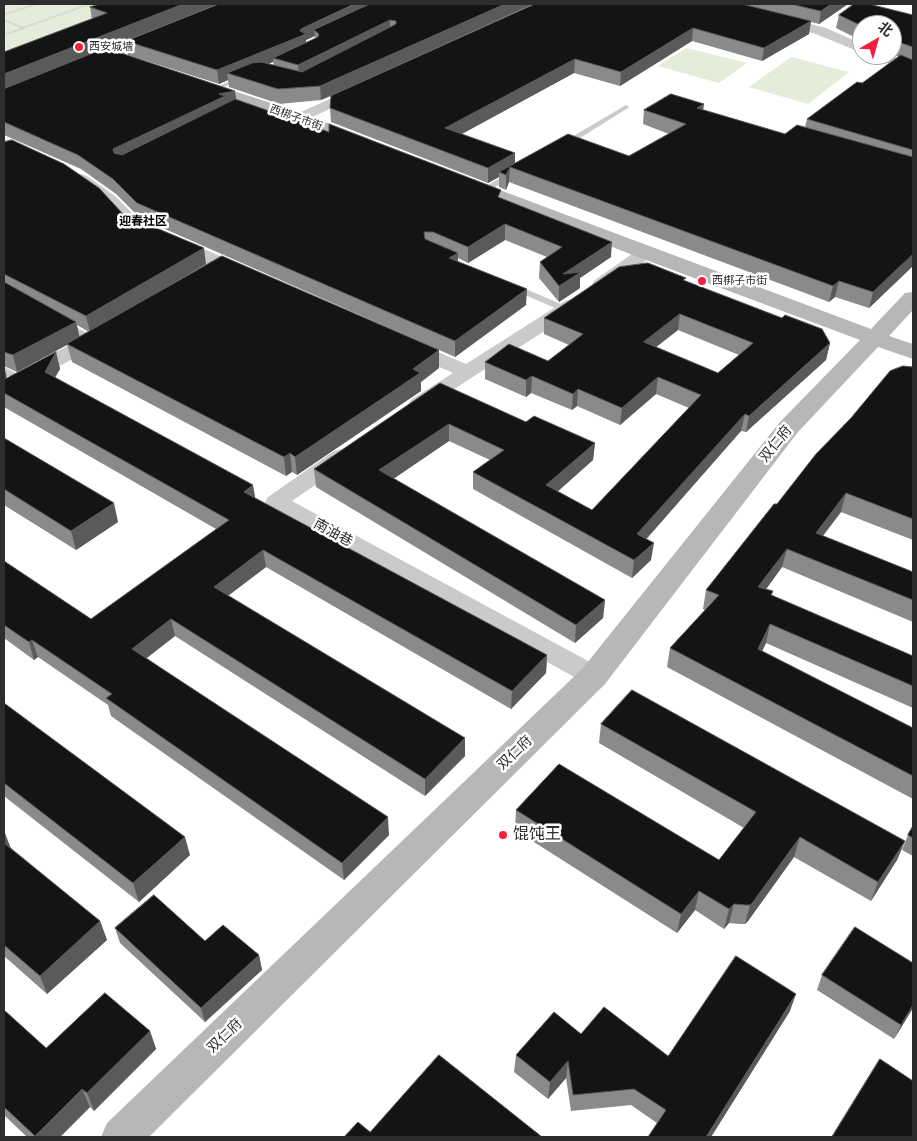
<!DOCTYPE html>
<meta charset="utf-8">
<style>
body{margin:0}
#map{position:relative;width:917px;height:1141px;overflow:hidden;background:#fff;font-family:Helvetica,"Noto Sans SC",sans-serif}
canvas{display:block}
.frame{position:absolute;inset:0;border:5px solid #2d2d2d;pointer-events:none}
.north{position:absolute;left:852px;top:15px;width:50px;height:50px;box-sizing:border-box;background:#fff;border:1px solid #ababab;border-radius:50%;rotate:38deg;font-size:14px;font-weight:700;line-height:20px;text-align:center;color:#2d2d2d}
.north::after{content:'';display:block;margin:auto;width:18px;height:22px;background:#f51e3c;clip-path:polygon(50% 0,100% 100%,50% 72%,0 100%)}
</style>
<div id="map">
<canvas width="917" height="1141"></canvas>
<div class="frame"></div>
<div class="north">北</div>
</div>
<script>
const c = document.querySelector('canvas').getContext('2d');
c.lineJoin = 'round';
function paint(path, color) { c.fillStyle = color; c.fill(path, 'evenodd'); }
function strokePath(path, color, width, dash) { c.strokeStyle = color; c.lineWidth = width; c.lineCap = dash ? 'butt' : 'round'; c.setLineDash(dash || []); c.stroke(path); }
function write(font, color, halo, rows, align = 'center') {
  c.font = font + ' Helvetica,"Noto Sans SC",sans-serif'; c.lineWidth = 5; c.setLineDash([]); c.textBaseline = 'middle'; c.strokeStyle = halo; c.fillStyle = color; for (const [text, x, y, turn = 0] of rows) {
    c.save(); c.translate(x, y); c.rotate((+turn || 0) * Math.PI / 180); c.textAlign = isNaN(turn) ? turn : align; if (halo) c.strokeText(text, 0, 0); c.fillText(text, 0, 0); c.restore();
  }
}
paint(new Path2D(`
 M4 4H173L4 67Z
 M686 48 747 63 719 83 658 66Z
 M791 57 849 72 808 104 749 87Z`), '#e5ecd9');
strokePath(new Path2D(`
 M6 14 37 4
 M4 20 24 28
 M4 35 89 4`), '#cacaca', 2, [1, 1]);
paint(new Path2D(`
 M240 76 245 77 216 91 211 90Z
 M626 105 629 107 628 108 567 146 560 144Z
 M508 173 515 175 487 192 480 190Z
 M514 284 568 307 569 309 565 312 562 311 511 289V285Z
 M64 321 97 338 99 340 94 343 91 342 61 326 60 324Z
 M4 367 24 377 26 379 21 382 4 374Z`), '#cacaca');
paint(new Path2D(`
 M779 16 826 28 862 44V53L816 34 774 23 772 20Z
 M871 55H890L913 64V73L873 58Z
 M359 86 364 87 366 90 364 93 304 121H294L292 118 294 115Z
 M81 174 87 176 115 196 139 220 249 269 252 273 249 277 243 278 237 277 127 228 103 202 75 182 73 179 75 176Z
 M645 248 651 249 654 253 651 257 607 288 601 289 595 288 592 284 595 280 639 249Z
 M572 299 579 301 581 305 579 309 426 407 419 409 412 407 409 403 412 399 453 373 403 351 400 347 403 343 410 341 417 343 466 364 565 301Z
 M98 331 105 333 108 337 105 341 11 393 4 395V381L91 333Z
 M342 449 350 451 353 456 350 461 292 501 603 669 607 676 603 683 594 686 585 683 268 507 265 502 268 497 334 451Z`), '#cacaca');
paint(new Path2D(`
 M162 28 167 30 170 33 167 36 88 69H76L74 66 76 63Z
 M200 80 305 114 370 139 373 143 370 147 364 148 358 147 293 122 194 89 192 85 194 81Z
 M465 177 871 329 905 293 913 292V310L889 336 913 344V359L878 347 798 432 605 684 149 1137H101L107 1123 583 668 780 422 860 340 638 257 458 187 456 183 458 179Z`), '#b7b7b7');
paint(new Path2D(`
 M218 4 106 48 236 100 500 198 611 257 580 278V288L559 302 539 278 540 262 547 257 505 240 468 263 458 258V261L526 305 455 357 140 218 116 194 81 169 4 135V52L92 19 90 7Z
 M533 4 363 81 535 4H848L819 24 811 22 809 34 762 61 692 41 620 86 574 73 462 134 515 164 629 156 669 134 643 124 644 110H704L785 134 805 127 807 119 862 83 899 57 892 54V25H862V41L836 28 839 15H913V266L869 308 835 297 829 302 509 182 506 190 499 187V177L488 183 331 122 330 108 331 96 321 100 279 104 229 87 228 80 219 84 128 55 126 41ZM315 36V38L306 43V40ZM273 62 274 65 268 64Z
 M4 142 206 264 152 296 439 350V368L421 382V391L297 475 292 472 286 476 72 362 67 344 17 372 4 366ZM77 325 89 332 79 337Z
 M686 281 830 343 826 360 746 432 741 431 646 539 651 560 632 578 473 489V472L490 460 449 441 393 479 605 600 603 618 575 643 316 487 314 469 440 383 526 422 595 443 593 460 557 491 592 510 689 408 656 394 620 425 577 406 572 410 531 393 526 397 485 379V362L548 361 569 345 544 334V318ZM678 330 739 355 718 373 656 347Z
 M56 352 60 369 55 377 255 498 547 655 546 673 511 709 266 567 228 596 465 756 425 796 175 636 147 658 389 835 344 880 111 716 108 705 38 657 34 660 4 638V561L91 619 216 529 4 407V367L7 377 6 378H7Z
 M913 367V540L841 512 823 536 913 572V622L782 567 766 589 772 595 913 656V708L766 643 762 651 913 728V799L667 667 670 648 705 610 703 609 706 590 777 504Z
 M4 438 118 522 76 550 4 505Z
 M4 703 190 855 139 902 4 796Z
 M601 724 905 841 897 860 871 901 794 857 748 921 745 924H740L729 923 724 929 695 910 677 933 515 830 516 810 719 860 744 828 599 743Z
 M913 826V856L902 850 908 835Z
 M4 832 11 848 100 921 107 940 47 994 4 956Z
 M115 928 205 941 259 955 262 970 205 1022 120 943Z
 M913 963V1008L894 1039 817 990 822 975Z
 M4 1010 46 1048 150 1031 156 1049 94 1111 90 1107 60 1137H27L4 1115Z
 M790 1011 711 1137H648L657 1123 631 1105 571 1111 566 1078 548 1099 514 1072 516 1055 581 1034 668 1056Z`), '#8a8a8a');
paint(new Path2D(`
 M183 4H218L4 89V74Z
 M354 4H381L319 34 314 30 315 36 306 40 307 48 273 58V62L237 77 227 73 228 80 219 84 217 70 300 31 301 29Z
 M505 4H533L321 100 320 86Z
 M831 4H848L819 24 821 11Z
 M390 20V33L299 79 298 65Z
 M811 21 809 34 762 61 764 48Z
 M693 28 692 41 620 86 621 72Z
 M575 59 574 73 445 143V128Z
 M235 91 237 105 116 164 113 149 219 94Z
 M704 104 702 119 697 108Z
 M515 153V168L510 167 509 182 506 190V175L499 172V177L488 183V168Z
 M505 224V240L468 263V247Z
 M612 242 611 257 580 278V288L559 302V286L563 274Z
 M204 248 206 264 90 332 86 316Z
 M458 253V269L449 258Z
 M913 254V266L869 308 873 292Z
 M839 281 835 297 829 302 833 286Z
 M527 289 526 305 455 357V341Z
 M680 314 678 330 642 358 644 342Z
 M76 322 80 338 17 372 13 355Z
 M830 343 826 360 746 432 749 416Z
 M439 350V368L421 382V391L297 475 295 457Z
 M56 352 60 369 49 388 45 372Z
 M4 367 7 377 4 380Z
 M532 376 531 393 526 397V380Z
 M658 377 656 394 620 425 622 408Z
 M578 389 577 406 572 410 573 394Z
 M745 414 741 431 635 552 637 534Z
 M449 424V441L380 488 379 470Z
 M595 443 593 460 545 503 546 485Z
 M290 453 292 472 286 476 284 457Z
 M253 485 256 502 244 492Z
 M846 493 841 512 811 551 816 533Z
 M114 503 118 522 76 550 71 531Z
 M654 543 651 560 632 578 634 560Z
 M787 549 782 567 754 606 758 587Z
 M263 550 266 567 217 604 214 587Z
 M605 600 603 618 575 643 576 625Z
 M171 619 175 636 136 666 132 649Z
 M770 624 766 643 754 668 758 649Z
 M32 640 38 657 34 660 29 642Z
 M547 655 546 673 511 709 512 691Z
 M465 738V756L425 796V779Z
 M388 817 389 835 344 880 342 863Z
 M5 833 12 852H4V834Z
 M185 837 190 855 139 902 133 883Z
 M800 837 794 857 748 921 745 924 750 905Z
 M905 841 897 860 871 901 878 882Z
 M699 891 695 910 677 933 681 914Z
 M734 904 729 923 724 929 729 909Z
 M100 921 107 940 47 994 40 976Z
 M259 955 262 970 205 1022 201 1008Z
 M796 994 790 1011 711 1137H706Z
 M913 1005V1008L894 1039 901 1025Z
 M150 1031 156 1049 94 1111 87 1093Z
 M568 1061 566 1078 548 1099 550 1082Z
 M82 1089 90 1107 60 1137H36L35 1136Z`), '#5a5a5a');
const building = new Path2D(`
 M100 4H183L4 74V52L107 13 90 7Z
 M219 4H354L301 29 300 31 306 34 217 70 126 41Z
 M370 4H505L320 86 278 89 227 73 252 63 261 62 302 72 396 24V21L390 20 298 65 273 58 318 37 319 34 314 30Z
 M535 4H742L811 21 764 48 693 28 621 72 575 59 445 128 515 153 488 168 330 108 331 96Z
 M791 4H831L821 11Z
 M854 4H869L913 15V47L892 40V25H862V26L839 15Z
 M106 48 235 91 219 94 225 96 113 149 114 153 122 155 235 99 329 132V124L501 190 498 197 612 242 563 274 581 272 559 286 540 262 562 247 505 224 468 247 433 232H424L425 239 458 253 449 258 527 289 455 341 137 203 113 179 78 155 4 122V89Z
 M901 55 913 60V150L807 119 857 82 862 83Z
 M671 94 704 104 697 108 785 134 797 125 913 157V254L873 292 839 281 833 286 510 167 506 175 499 172 568 134 629 156 686 124 644 110Z
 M12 140 64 164 99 188 123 214 204 248 86 316 4 274V142Z
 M222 256 439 350 413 369 420 373 295 457 290 453 284 457 67 344Z
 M648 263 686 278 683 280 782 318 785 315 822 329 830 343 749 416 745 414 637 534 654 543 634 560 473 472 504 450 449 424 379 470 605 600 576 625 314 469 440 383 526 422 534 416 595 443 546 485 592 510 701 395 658 377 622 408 578 389 573 394 532 376 526 380 485 362 509 344 548 361 583 334 544 318 619 267ZM680 314 753 343 718 373 644 342Z
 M4 282 76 322 13 355 4 352Z
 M56 352 45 372 253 485 244 492 547 655 512 691 263 550 214 587 465 738 425 779 171 619 132 649 388 817 342 863 106 698 112 694 32 640 29 642 4 625V561L91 619 229 520 4 393V379L7 378Z
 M903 366 913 367V519L846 493 816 533 913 572V600L787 549 758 587 773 591 771 595 913 656V686L770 624 758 649 913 728V776L670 648 719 595 706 590 774 504H777L816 454 851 418 890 371Z
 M4 438 114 503 71 531 4 489Z
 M632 690 905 841 878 882 800 837 753 902 750 905H745L734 904 729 909 699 891 681 914 516 810 559 764 719 860 756 812 601 724Z
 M4 703 185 837 133 883 4 783Z
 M913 826V838L908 835Z
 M4 843 100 921 40 976 4 945Z
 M154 895 205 941 223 925 259 955 201 1008 115 928Z
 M855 927 913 963V1005L901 1025 822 975Z
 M736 956 796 994 706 1137H707H648L666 1110 634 1089 573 1095 568 1061 550 1082 516 1055 554 1012 581 1034 604 1007 668 1056Z
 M105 993 150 1031 87 1093 82 1089 35 1136 4 1107V1010L46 1048Z
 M439 1055 542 1137H344L358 1122 370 1132Z
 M880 1059 913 1081V1137H832Z`);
paint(building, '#141414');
strokePath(building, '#5a5a5a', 1);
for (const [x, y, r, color] of [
 [79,47,5,"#f51e3c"],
 [702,281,5,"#f51e3c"],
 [503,835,5,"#f51e3c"]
]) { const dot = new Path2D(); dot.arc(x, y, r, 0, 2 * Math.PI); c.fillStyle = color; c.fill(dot); strokePath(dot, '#fff', 2); }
write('11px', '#2d2d2d', '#fff', [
 ["西安城墙",89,47],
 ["西梆子市街",712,281]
], 'left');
write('11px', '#2d2d2d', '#fff', [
 ["西梆子市街",296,118,20]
]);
write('bold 12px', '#000', '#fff', [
 ["迎春社区",143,222]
]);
write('14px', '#2d2d2d', '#fff', [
 ["双仁府",776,444,-51],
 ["南油巷",333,533,29],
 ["双仁府",515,753,-44],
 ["双仁府",225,1036,-44]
]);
write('16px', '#2d2d2d', '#fff', [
 ["馄饨王",513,835]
], 'left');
</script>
